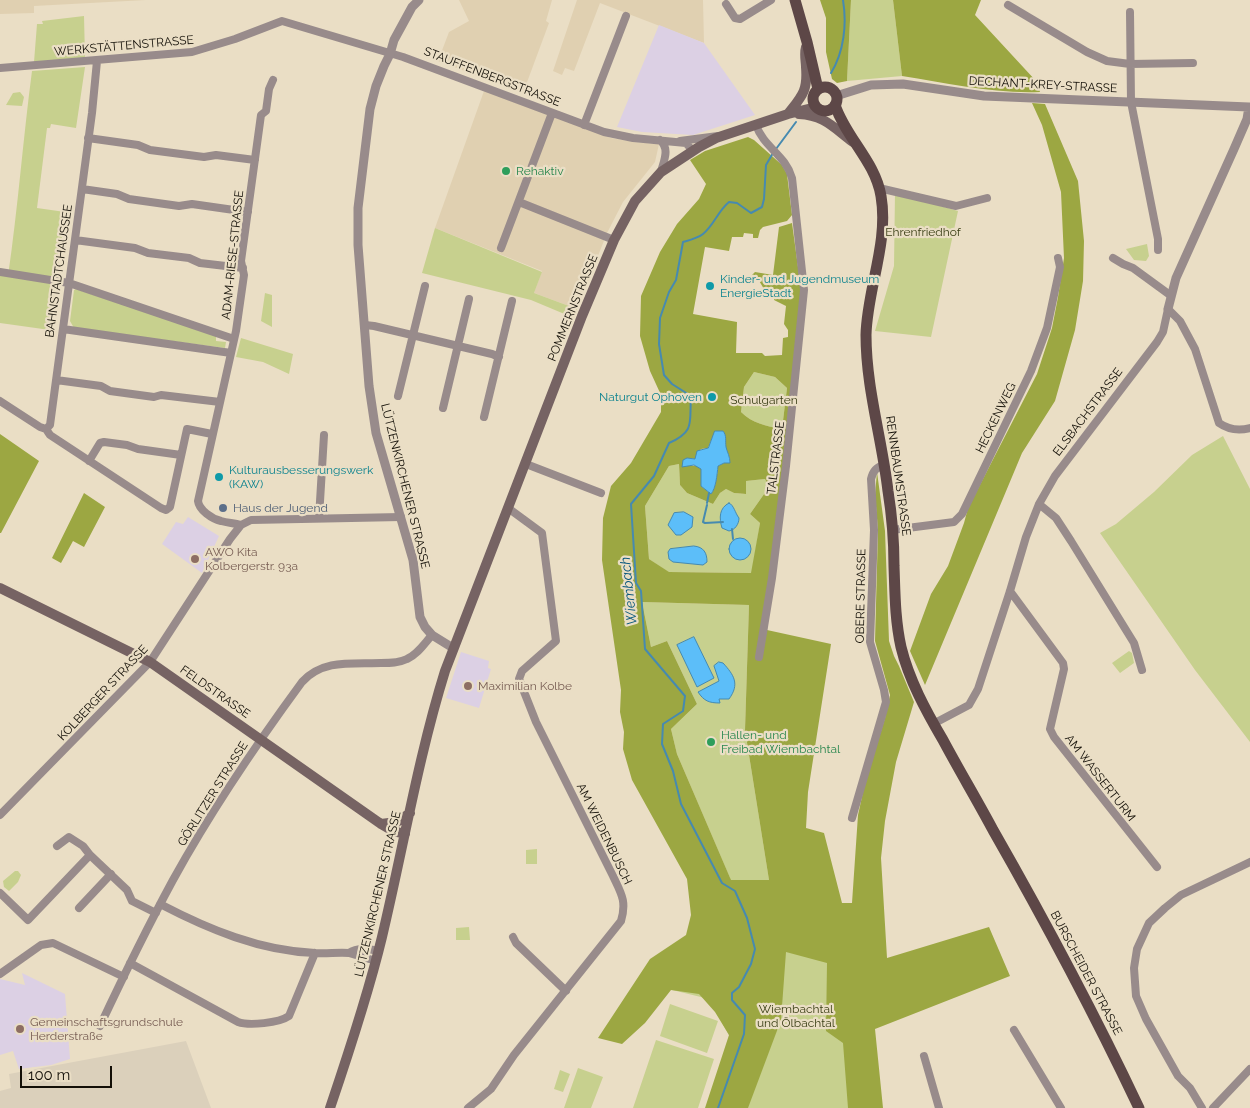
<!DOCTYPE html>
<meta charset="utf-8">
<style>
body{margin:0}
#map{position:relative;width:1250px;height:1108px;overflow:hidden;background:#eadec5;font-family:Raleway,sans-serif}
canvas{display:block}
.scale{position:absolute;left:20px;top:1066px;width:92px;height:22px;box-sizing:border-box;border:2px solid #130f07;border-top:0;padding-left:6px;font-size:15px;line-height:18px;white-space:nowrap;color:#130f07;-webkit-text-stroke:4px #eadec5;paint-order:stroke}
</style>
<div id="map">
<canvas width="1250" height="1108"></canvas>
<div class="scale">100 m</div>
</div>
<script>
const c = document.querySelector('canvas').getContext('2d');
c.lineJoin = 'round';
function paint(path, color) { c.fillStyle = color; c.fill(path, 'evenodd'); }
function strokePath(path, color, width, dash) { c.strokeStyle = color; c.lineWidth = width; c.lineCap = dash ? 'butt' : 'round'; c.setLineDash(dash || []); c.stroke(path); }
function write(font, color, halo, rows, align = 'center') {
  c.font = font + ' Raleway,sans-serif'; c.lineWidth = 4.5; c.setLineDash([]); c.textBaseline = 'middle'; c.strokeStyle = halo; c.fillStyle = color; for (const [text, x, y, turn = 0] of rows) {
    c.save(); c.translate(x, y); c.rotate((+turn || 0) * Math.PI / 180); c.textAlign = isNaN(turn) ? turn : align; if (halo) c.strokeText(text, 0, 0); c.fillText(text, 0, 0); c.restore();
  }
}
paint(new Path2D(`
 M0 0H146L34 6V13L0 14Z
 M459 0H552L546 21 549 23 523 93 438 61 449 32 469 21Z
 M577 0H703L704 43 600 3 574 71 565 68 562 75 553 71Z
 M484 91 611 138 634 142 659 144 655 162 623 202 607 233 577 309 534 293 542 271 435 228Z`), '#e0d0b1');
paint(new Path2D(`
 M186 1041 211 1108H0V1091L11 1088 9 1074Z`), '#dbd0bb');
paint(new Path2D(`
 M659 25 704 43 755 115 693 135 642 132 617 127Z
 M188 517 219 536 202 573 162 544 176 522 183 524Z
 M461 652 489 661 488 668 491 669 479 708 446 698Z
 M22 973 65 994 70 1059 51 1065 19 1069 13 1051 0 1055V979L25 985Z`), '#dcd0e4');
paint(new Path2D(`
 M851 0H893L902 76 847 81Z
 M84 16 85 58 34 62 37 24H43L42 21Z
 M85 67 76 128 51 124 50 128H47L37 208 65 212 50 330 0 323V275L8 276C18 208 23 139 32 71Z
 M20 92 24 97 22 106 6 105 13 93Z
 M895 193 958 211 931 337 875 331 894 266Z
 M435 228 542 272 534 293 577 309 574 318 531 300 422 273Z
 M1147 244 1149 256 1146 261 1134 260 1126 249Z
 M76 289 216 336V341L226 342 225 348 74 328 70 321 74 290Z
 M265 293 272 295V327L261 321Z
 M241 338 293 354 289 374 263 362 236 357Z
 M754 372 775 377 787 388 782 429C766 426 752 423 741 412L744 387Z
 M1223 436 1250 489V742L1195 670 1100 533 1116 524 1154 492 1192 455Z
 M679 464 680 485 687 493 713 504 720 493 726 489 734 493 745 494 746 481 765 479 769 487 750 514 760 523 752 573 668 572 649 559 645 506 669 466Z
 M642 602 749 605 745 730 769 880 750 881 828 949 871 1108H707L731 1039 709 999 664 988 730 878 677 754 671 729 697 704 667 641 651 647Z
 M1129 651 1132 653 1134 663 1120 673 1112 663Z
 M537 849V864H526V850Z
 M15 871H18L21 875 18 882 9 891 4 887 3 881Z
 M469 927 470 940H456V928Z
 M670 1004 718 1021 707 1053 660 1036Z
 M656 1040 714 1059 698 1108H633Z
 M578 1068 603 1077 591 1108H564Z
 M560 1070 570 1074 563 1092 554 1089Z`), '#c7d08e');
paint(new Path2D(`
 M820 0H851L847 81 837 83 832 79 826 52V18Z
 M893 0H981L975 15 1036 81 1040 92C994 94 947 83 902 76Z
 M1032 103 1045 104 1078 181 1084 241 1083 281 1075 330 1055 401 1022 453 925 685 910 651 931 594 948 566 964 523 968 508 1037 374 1052 328 1058 297 1064 258 1061 192 1042 125Z
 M748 137 754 140 782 165 787 174 792 215 787 221 763 227 760 230 758 238H753V234L744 233 743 237H732L729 251 705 247 693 314 737 322 736 353H762L765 356 782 355 783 338 788 337V330L784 324 786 306 774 300 775 295 767 294 758 279 751 276 755 272 773 275 779 227 792 223 801 289 767 630 831 644 808 792 806 828 824 833 842 903H852L858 815 865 783 885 718 890 695 875 641 878 530 875 495 877 472 885 531 889 641 894 656 899 666 914 702 896 762 885 821 881 858 887 958 989 927 1010 976 875 1029 883 1108H848L843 1043 826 1031 827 963 786 952 781 1020 748 1108H705L729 1035 715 1012 699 994 671 990 645 1023 622 1044 598 1038 650 959 686 935 691 915 687 879 632 780 623 749 624 732 620 712 621 690 602 560 603 518 611 486 631 463 661 412V395L650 371 640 336 641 296 660 252 677 224 699 199 706 184 690 160 705 151ZM754 372 775 377 787 388 782 429C766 426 752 423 741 412L744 387ZM715 431H723C727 437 724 442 726 449 728 454 730 457 730 462L724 463 718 466C717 475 716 487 711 494L701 486 702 469 698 466H683L687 458 695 459 701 449 708 448ZM679 464 680 485 687 493 713 504 720 493 726 489 734 493 746 494V481L765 479 769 487 750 514 760 523 751 573 669 572 649 559 645 506 669 466ZM642 602 749 605 745 730 769 880H731L677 754 671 729 697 704 667 641 651 647Z
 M0 434 39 461 1 533H0Z
 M84 493 105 507 84 547 73 541 61 563 52 558Z`), '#9ca742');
const water = new Path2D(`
 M715 431H723C727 436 725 440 726 447 727 452 730 456 730 463H724L718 466C717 475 716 488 711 494L701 486V469L694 465 682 467 683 460 687 458 695 459 697 451 708 448Z
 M729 503C734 505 735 513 739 518 739 524 735 530 729 531L722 528C719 518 719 508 729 503Z
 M684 512 693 517 692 527 681 535H676L668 525 674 513Z
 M729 549a11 11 0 1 1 22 0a11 11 0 1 1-22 0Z
 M694 546C704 547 707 553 707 562L703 565 673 562 669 559 668 552 670 549Z
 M694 637 714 678 697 687 677 645Z
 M719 662 723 663C734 675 740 684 729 699H719L720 703C709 703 704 701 698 692L719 681 714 666Z`);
paint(water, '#5cbef9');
strokePath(water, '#468ab0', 1);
strokePath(new Path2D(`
 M831 73C844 52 847 24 843 0
 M776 149 796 122
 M707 503 709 493
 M707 505 703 522 705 523 723 522
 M732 529 733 539
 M718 1108 744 1034 745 1015 732 1000V993L739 987 751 964 755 949 747 918 735 891 722 883 681 804 673 771 662 744 663 724 683 711 685 696 645 649 641 591 636 583 631 504 654 476 669 443C696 431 689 422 691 396L672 384 664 375 659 344 660 318 669 292 676 280 683 242C690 240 698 238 703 234 714 225 718 211 729 202L737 203 751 213 762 207 764 199 766 165 773 153`), '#468ab0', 2);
strokePath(new Path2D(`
 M726 4 735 18 740 19 771 0
 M1008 5 1087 52 1107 61 1130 64 1193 63
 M1130 12 1131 102 1158 239V250
 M0 68 192 52 235 39 282 21 403 57 604 132 633 138 686 143 692 150
 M584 125 626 16
 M756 125C764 148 785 154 792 178L804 290 786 466 772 578 759 657
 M88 138 138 145 150 150 204 157 216 155 255 160
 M660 140C670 149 664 160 661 172
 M680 141 718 136
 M879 188 956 206 987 198
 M82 189 117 194 129 199 179 206 192 204 248 212
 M519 202 614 240
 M75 240 135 248 148 253 189 258 200 263 243 268
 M501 248 552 113
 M1113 258 1123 264 1133 268 1170 295
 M0 272 69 283 234 339
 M1168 309 1180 321 1195 349 1219 423C1229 430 1239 431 1250 428
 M365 325 374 326 492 354 499 357
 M63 329 231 353
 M56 380 101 386 110 391 154 397 161 395 220 402
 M398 396 425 286
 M0 401 40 427 46 429
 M443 408 469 299
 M484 417 512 301
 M46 429 50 425 92 113 97 61
 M46 429 50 435 161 508 166 510 170 507 187 429 212 434
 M89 461 100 443 104 442 127 445 138 449 181 455
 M526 464 601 493
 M1039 504 1056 518 1071 541 1134 643 1142 670
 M319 518 324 435
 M241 525C234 523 228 523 221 521 212 519 199 510 198 501L236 331 244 275 241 261 261 115 266 111 269 89 273 80
 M892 530 954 522 962 514 1031 371 1047 328 1060 267 1058 258
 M1010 591 1063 663 1064 669 1050 729 1054 737 1157 867
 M933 724 969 705 978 689 1010 591 1026 537 1039 504 1055 476 1157 342 1163 332 1168 309
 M0 815 150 662 230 539 241 525 251 520 401 517
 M852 818 886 702 884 690 870 642 874 530 871 479C873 471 876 467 885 465
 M57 846 69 837 83 846 90 855
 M0 893 28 920 90 855 127 890 132 901 156 913
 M160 904C208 929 260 951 315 953 326 954 338 952 349 953 357 947 370 949 379 951
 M79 908 111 874
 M513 937 516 943 566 991
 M349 953 376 961
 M130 963 238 1022C249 1026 279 1023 289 1016L315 953
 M0 974 41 945 53 943 124 977
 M100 1026C123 977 147 928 173 880 211 811 255 746 302 682 323 659 352 664 381 663 390 663 399 663 407 659 418 654 424 644 432 635
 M1014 1030 1061 1108
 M924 1056 939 1108
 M468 1108 491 1089 514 1055 621 921C627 901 621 893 613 876L536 722 519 679 522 671 556 641 542 533 508 508
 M1202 1108 1190 1088 1178 1076 1146 1019 1136 996 1134 968 1137 949 1149 923 1165 908 1181 895 1250 862
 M1213 1108 1250 1069`), '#988b8b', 8);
strokePath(new Path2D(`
 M419 0 412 7 394 40 390 54 384 66 376 86 370 109 358 208V245L369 386 376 433 413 560 420 617 425 627 432 635 453 648
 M836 96 871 85 903 84 984 96 1249 107 1247 119 1234 149 1176 278 1168 309`), '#988b8b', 9);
strokePath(new Path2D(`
 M788 114C802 96 808 91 806 67 806 61 804 54 806 47
 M799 114C824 115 834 128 853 142
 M0 588 150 662 381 824 393 831 405 834
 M381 824 397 822 410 813
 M330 1108C349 1052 368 995 382 937 403 849 418 758 445 671L582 316 614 240 635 201 661 172 699 147 716 138 788 114 816 107`), '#766363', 10);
strokePath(new Path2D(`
 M795 0 807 42 818 89
 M813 99a12 12 0 1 1 24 0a12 12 0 1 1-24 0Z
 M835 105C846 138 875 161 881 196 889 243 867 289 866 335 866 388 882 439 888 491 892 516 894 541 894 566 895 593 895 620 901 647 909 680 926 711 943 740 959 770 977 800 993 830 1045 921 1094 1013 1139 1108`), '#5d4747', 11);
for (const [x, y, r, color] of [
 [506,171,5,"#2e9e5b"],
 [710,286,5,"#0f9aa8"],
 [712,397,5,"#0f9aa8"],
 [219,477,5,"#0f9aa8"],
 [223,508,5,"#5c6f8a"],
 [195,559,5,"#8d6e63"],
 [468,686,5,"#8d6e63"],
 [711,742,5,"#2e9e5b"],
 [20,1029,5,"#8d6e63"]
]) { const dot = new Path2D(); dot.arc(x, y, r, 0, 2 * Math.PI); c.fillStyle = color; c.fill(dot); strokePath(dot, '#eadec5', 2); }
write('12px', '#130f07', '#eadec5', [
 ["WERKSTÄTTENSTRASSE",124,46,-5],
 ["STAUFFENBERGSTRASSE",492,77,21],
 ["DECHANT-KREY-STRASSE",1043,85,3],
 ["ADAM-RIESE-STRASSE",233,255,-84],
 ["BAHNSTADTCHAUSSEE",59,271,-82],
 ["POMMERNSTRASSE",573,308,-68],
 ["ELSBACHSTRASSE",1088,412,-53],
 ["HECKENWEG",996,418,-64],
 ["TALSTRASSE",776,458,-83],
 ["RENNBAUMSTRASSE",898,476,82],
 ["LÜTZENKIRCHENER STRASSE",405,486,76],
 ["OBERE STRASSE",861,596,-89],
 ["FELDSTRASSE",215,692,35],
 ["KOLBERGER STRASSE",103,693,-47],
 ["AM WASSERTURM",1100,778,52],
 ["GÖRLITZER STRASSE",213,794,-58],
 ["AM WEIDENBUSCH",604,834,64],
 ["LÜTZENKIRCHENER STRASSE",378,894,-77],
 ["BURSCHEIDER STRASSE",1086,973,62]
]);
write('12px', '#27864d', '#eadec5', [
 ["Rehaktiv",516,171],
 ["Hallen- und",721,735],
 ["Freibad Wiembachtal",721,749]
], 'left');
write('12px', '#3a3e15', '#eadec5', [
 ["Ehrenfriedhof",923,232],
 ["Schulgarten",764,400],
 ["Wiembachtal",796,1009],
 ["und Ölbachtal",796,1023]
]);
write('12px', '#0d838f', '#eadec5', [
 ["Kinder- und Jugendmuseum",720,279],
 ["EnergieStadt",720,293],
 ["Naturgut Ophoven",702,397,"right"],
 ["Kulturausbesserungswerk",229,470],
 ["(KAW)",229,484]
], 'left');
write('12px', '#4e5e75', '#eadec5', [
 ["Haus der Jugend",233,508]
], 'left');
write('12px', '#785e54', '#eadec5', [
 ["AWO Kita",205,552],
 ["Kolbergerstr. 93a",205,566],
 ["Maximilian Kolbe",478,686],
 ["Gemeinschaftsgrundschule",30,1022],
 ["Herderstraße",30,1036]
], 'left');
write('italic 14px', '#06567d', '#eadec5', [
 ["Wiembach",629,591,-96]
]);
</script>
